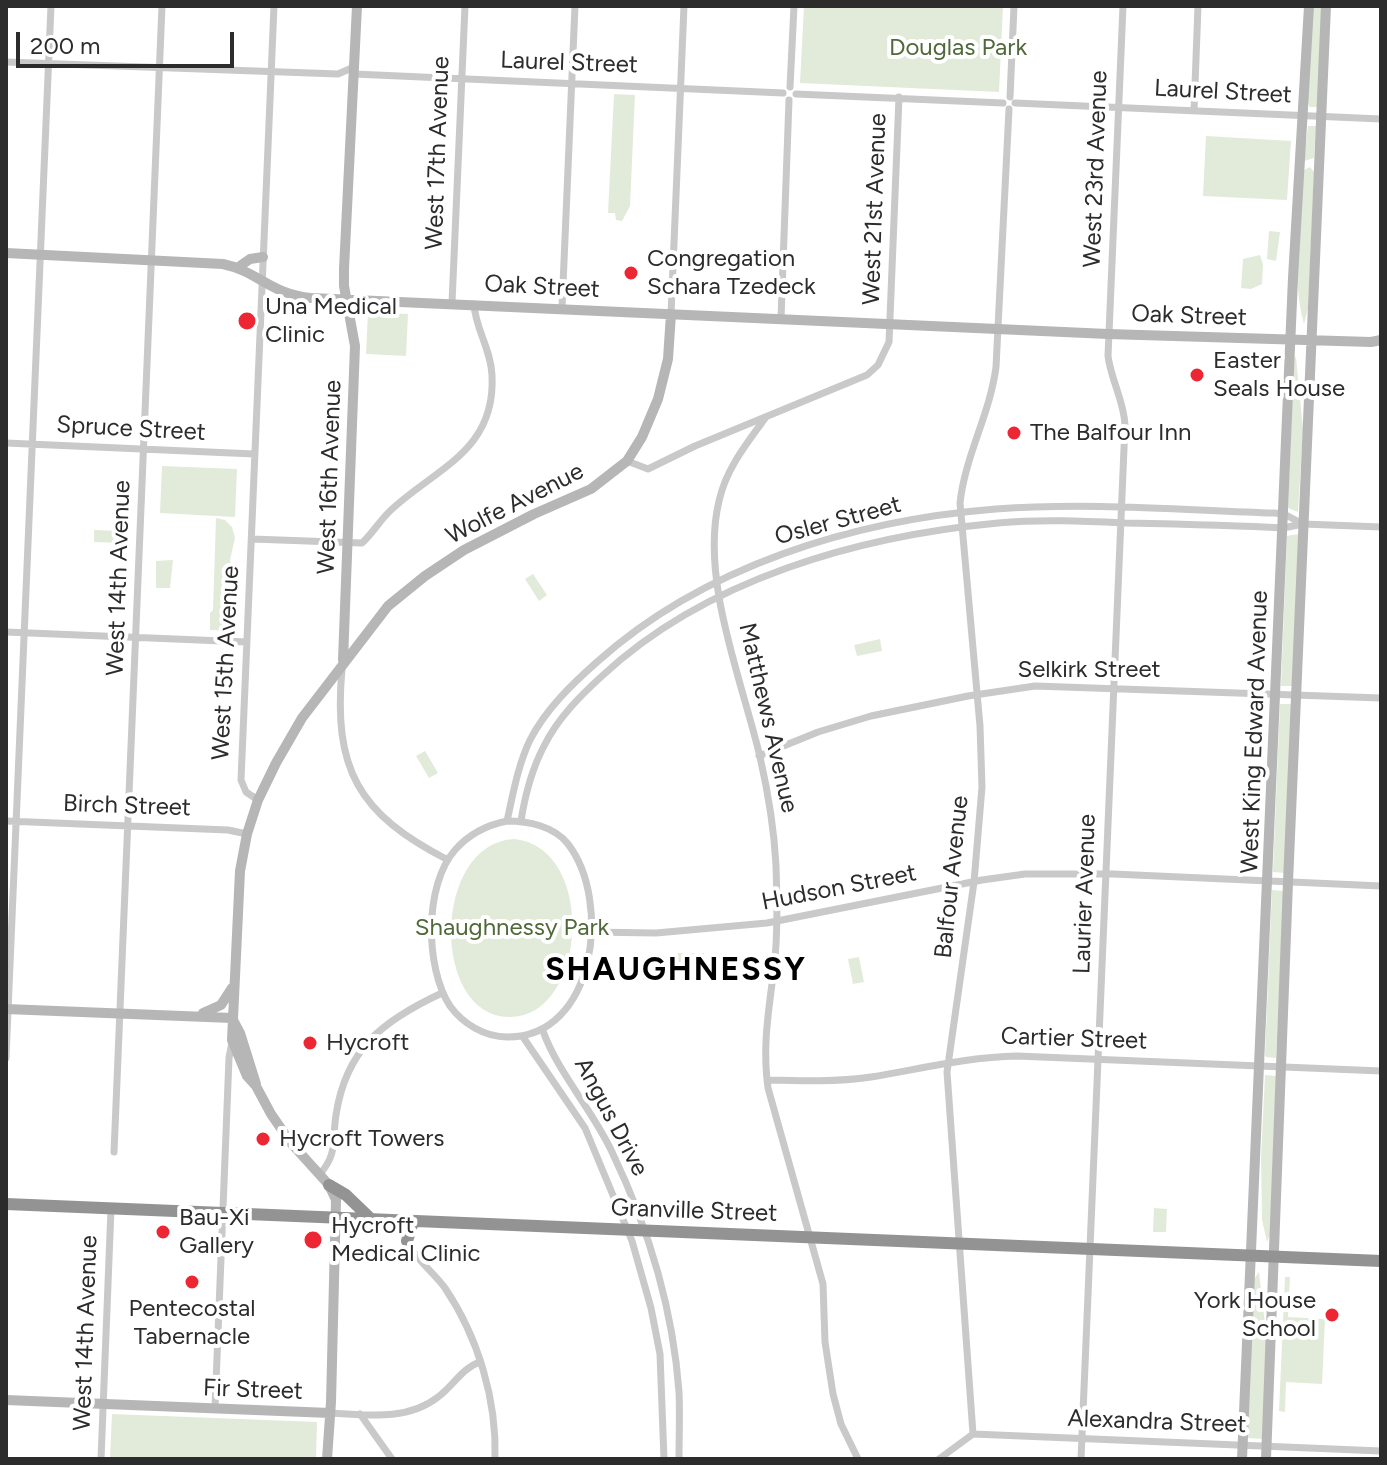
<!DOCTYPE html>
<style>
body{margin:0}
#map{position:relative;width:1387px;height:1465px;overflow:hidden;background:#fff;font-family:Figtree,sans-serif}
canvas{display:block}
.frame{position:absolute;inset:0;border:8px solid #2c2c2c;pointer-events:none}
.scale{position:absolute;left:16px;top:32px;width:218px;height:36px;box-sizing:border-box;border:4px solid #2c2c2c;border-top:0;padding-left:10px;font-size:24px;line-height:28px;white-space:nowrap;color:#2c2c2c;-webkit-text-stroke:6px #fff;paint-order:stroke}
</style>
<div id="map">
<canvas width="1387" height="1465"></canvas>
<div class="frame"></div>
<div class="scale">200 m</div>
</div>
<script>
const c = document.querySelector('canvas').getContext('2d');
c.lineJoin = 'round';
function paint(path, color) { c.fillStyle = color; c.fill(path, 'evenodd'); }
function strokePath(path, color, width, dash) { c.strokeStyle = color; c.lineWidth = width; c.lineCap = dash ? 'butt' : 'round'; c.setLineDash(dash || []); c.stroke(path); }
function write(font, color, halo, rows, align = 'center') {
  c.font = font + ' Figtree,sans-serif'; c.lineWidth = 8; c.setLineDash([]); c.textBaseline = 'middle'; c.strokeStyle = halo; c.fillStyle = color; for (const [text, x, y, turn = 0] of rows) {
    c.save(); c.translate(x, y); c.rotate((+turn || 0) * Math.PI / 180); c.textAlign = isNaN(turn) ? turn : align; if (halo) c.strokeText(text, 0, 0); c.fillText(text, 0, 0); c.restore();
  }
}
paint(new Path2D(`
 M804 6H1003L999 92 800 83Z
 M1313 6H1322L1317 107H1309L1307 97Z
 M614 94 635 95 630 206 622 221 616 220 615 213H608Z
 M1308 126H1316L1314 158 1304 161Z
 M1206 136 1291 141 1287 200 1203 196Z
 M1310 167 1314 172 1308 309 1304 324C1291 277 1300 219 1304 170Z
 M1269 231 1280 232 1276 261 1267 259Z
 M1260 255 1263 264 1262 284 1251 289 1241 288 1243 259Z
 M368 312 408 314 406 356 366 354Z
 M1296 357 1303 429 1298 512 1288 508 1294 358Z
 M162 466 237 469 235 517 160 513Z
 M216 518 225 520 232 527 235 538 230 560 235 573 236 631 210 630V613L213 610Z
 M94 530 120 531 119 543 94 542Z
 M1299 534 1292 686H1281L1287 536Z
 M173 560 170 588H156V561Z
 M533 574 547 595 539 601 525 579Z
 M880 639 882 651 857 656 854 645Z
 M1280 704H1292L1284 873 1273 872V870Z
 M425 751 438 773 429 778 416 756Z
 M514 839C598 847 587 1019 509 1017 430 1016 432 843 514 839Z
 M1272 890 1284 891 1276 1058 1266 1057 1265 1055Z
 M678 953H704V966L678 965Z
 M859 957 864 982 853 984 848 959Z
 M1265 1075 1276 1076 1270 1235 1267 1242 1262 1220 1261 1158Z
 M1154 1208 1167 1209 1166 1232H1153Z
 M1259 1272 1267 1341 1263 1439 1247 1438 1254 1279Z
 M1285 1277H1290L1288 1317 1325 1319 1322 1384 1286 1382 1285 1412 1279 1411Z
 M112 1414 317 1422 316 1459H110Z`), '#e2ebd9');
strokePath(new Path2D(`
 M6 62 338 74 354 67
 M354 74 783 93
 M790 87 794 6
 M796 94 1003 103
 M1010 97 1014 6
 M1015 103 1381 119
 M1194 111 1198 6
 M452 303 465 6
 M562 308 575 6
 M671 314 684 6
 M781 318 789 100
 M766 417C747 443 726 469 719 501 700 580 742 680 760 757 768 792 774 828 776 865 777 899 778 934 774 968 769 1009 762 1046 768 1088L823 1284 825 1342 833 1394 841 1424 858 1459
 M6 443 254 454
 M627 461 648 469 695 446 867 375 878 365 889 342 899 97
 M252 539 362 543C373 533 380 520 391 510 436 468 496 451 492 375 491 349 475 328 474 304
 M6 632 247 642
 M342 669C333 769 358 814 448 860
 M759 756 818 732 871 716 968 696 1035 686 1381 698
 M258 800 246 792 241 780 274 6
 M6 821 228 830 247 834
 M507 821C513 794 518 765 530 740 546 709 572 684 597 662 704 566 854 520 996 509 1088 502 1182 510 1274 513L1284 514 1303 524
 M507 821C528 821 554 826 568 844 612 901 596 1038 507 1037 485 1037 463 1024 450 1006 425 968 424 885 455 850 469 834 487 825 507 821Z
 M521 821C525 795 532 769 544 746 558 718 580 696 602 676 706 579 859 536 998 523 1041 519 1083 521 1125 523 1178 524 1231 525 1283 528L1303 524 1381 527
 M591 932 656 933 767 923 982 880 1025 874H1113L1381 886
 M543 1031C557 1071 593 1111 612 1152 648 1227 673 1309 679 1392 680 1414 679 1437 679 1459
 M523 1037 585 1128 632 1241 651 1308 660 1354 664 1459
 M6 1058 51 6
 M767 1080C801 1081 837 1082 871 1077 920 1069 967 1057 1017 1056L1381 1071
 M114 1152 162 6
 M320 1174C338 1153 332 1140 336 1115 346 1048 384 1020 442 993
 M402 1221C404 1229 405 1239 409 1245 418 1261 434 1273 445 1288 478 1337 497 1400 495 1459
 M215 1408 229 1058 232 1042
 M330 1413C366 1415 408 1421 438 1397 454 1385 462 1368 480 1362
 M360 1414 392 1459
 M973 1434 947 1072 974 882 982 787 980 726 960 503C965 456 990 414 996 367L1009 109
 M101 1459 111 1209
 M939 1459 973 1434 1381 1451
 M1081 1459 1125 425C1124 401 1111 380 1108 356L1123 6`), '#c9c9c9', 7);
strokePath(new Path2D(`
 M6 253 223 264C257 271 272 295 311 298L1108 334 1371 342 1381 340
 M237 268 250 259 263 257
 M343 660 355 346 344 286V269L357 6
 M6 1009 232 1018
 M203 1013 221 1005 232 988
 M232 1018 240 1033 256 1084
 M6 1400 330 1413
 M327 1459 331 1402 336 1200 329 1185 291 1143 271 1114 256 1086 247 1076 232 1040 240 871 247 834 258 800 276 763 302 718 388 606 425 576 464 550 534 514 591 489 627 461 642 437 658 399 668 359 671 314
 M1242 1459 1293 278 1309 6
 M1266 1459 1288 882 1326 6`), '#b6b6b6', 10);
strokePath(new Path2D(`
 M329 1185 346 1195 372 1220
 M6 1204 1381 1261
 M407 1241 413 1222`), '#939393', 12);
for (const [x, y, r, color] of [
 [631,273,8,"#ec2632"],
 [247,321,10,"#ec2632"],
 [1197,375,8,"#ec2632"],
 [1014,433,8,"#ec2632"],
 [310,1043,8,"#ec2632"],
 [263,1139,8,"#ec2632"],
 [163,1232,8,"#ec2632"],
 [313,1240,10,"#ec2632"],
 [192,1282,8,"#ec2632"],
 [1332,1315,8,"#ec2632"]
]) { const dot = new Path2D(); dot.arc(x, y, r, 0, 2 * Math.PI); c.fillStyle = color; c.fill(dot); strokePath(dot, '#fff', 3); }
write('24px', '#4f6938', '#fff', [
 ["Douglas Park",958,48],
 ["Shaughnessy Park",512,928]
]);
write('24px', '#2c2c2c', '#fff', [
 ["Laurel Street",569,63,2],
 ["Laurel Street",1223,92,3],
 ["West 17th Avenue",438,153,-88],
 ["West 23rd Avenue",1096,169,-88],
 ["West 21st Avenue",875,209,-88],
 ["Oak Street",542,287,3],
 ["Oak Street",1189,316,2],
 ["Spruce Street",131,429,3],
 ["West 16th Avenue",330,477,-88],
 ["Wolfe Avenue",515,504,-27],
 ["Osler Street",838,521,-15],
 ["West 14th Avenue",119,578,-88],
 ["West 15th Avenue",226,663,-87],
 ["Selkirk Street",1089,670],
 ["Matthews Avenue",768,718,77],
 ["West King Edward Avenue",1255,732,-88],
 ["Birch Street",127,806,2],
 ["Balfour Avenue",952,877,-84],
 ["Hudson Street",839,888,-11],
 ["Laurier Avenue",1085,894,-88],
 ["Cartier Street",1074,1039,2],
 ["Angus Drive",611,1117,62],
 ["Granville Street",694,1211,2],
 ["West 14th Avenue",86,1333,-88],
 ["Fir Street",253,1390,2],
 ["Alexandra Street",1157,1422,2]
]);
write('24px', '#2c2c2c', '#fff', [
 ["Congregation",647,259],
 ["Schara Tzedeck",647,287],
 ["Una Medical",265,307],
 ["Clinic",265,335],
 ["Easter",1213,361],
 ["Seals House",1213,389],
 ["The Balfour Inn",1030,433],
 ["Hycroft",326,1043],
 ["Hycroft Towers",279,1139],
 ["Bau-Xi",179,1218],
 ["Gallery",179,1246],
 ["Hycroft",331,1226],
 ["Medical Clinic",331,1254],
 ["York House",1316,1301,"right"],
 ["School",1316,1329,"right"],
 ["Pentecostal",192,1309,"center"],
 ["Tabernacle",192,1337,"center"]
], 'left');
c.letterSpacing = '2px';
write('bold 32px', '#000', '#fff', [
 ["SHAUGHNESSY",676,971]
]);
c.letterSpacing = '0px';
</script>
